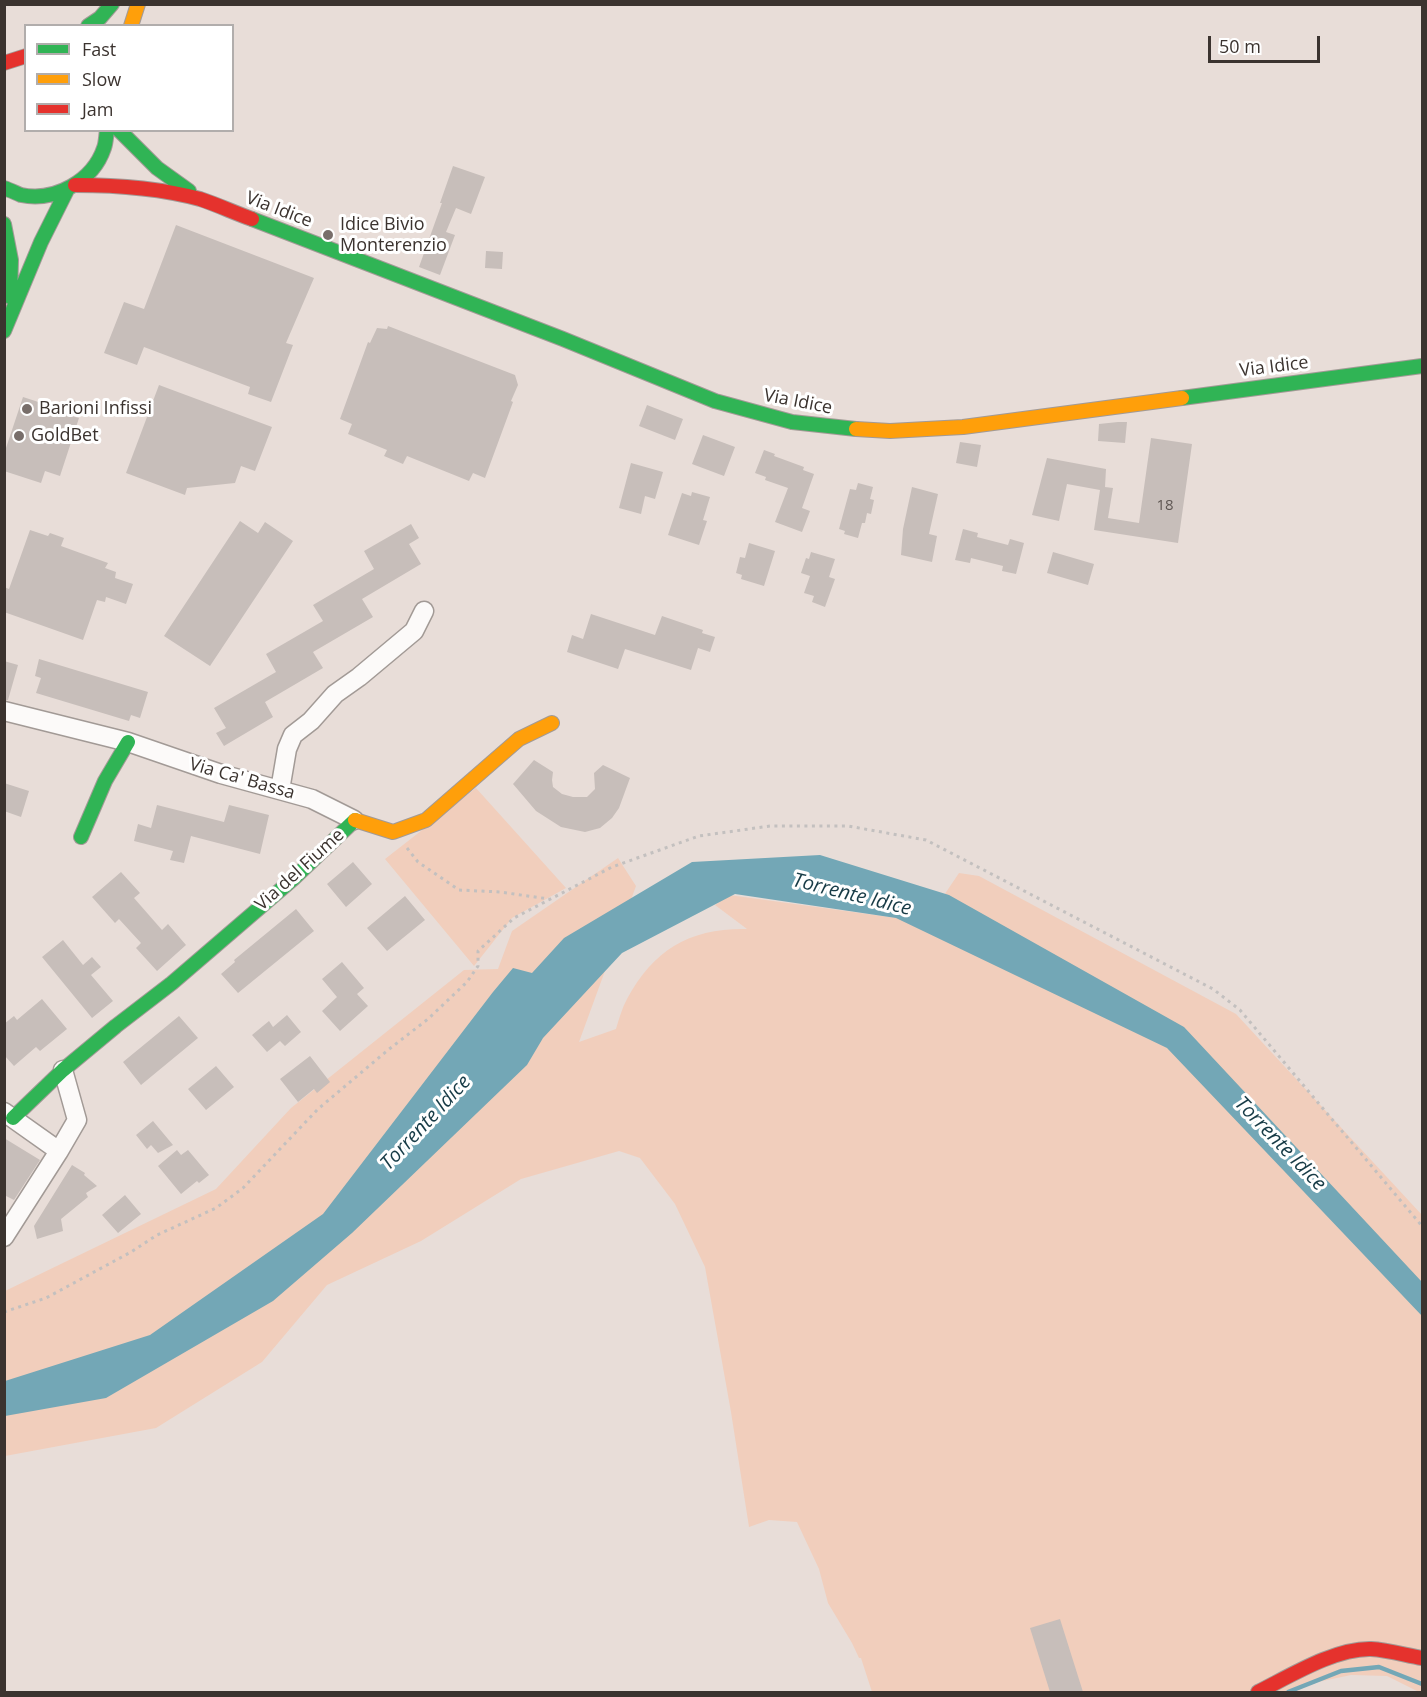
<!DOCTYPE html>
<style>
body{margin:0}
#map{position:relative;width:1427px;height:1697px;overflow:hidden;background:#e8ddd8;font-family:"Open Sans",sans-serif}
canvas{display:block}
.frame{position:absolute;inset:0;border:6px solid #3b332f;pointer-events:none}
.legend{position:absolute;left:24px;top:24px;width:210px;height:108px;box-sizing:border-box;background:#fff;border:2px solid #b1adac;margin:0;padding:8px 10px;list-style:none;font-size:18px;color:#3b332f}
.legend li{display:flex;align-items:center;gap:12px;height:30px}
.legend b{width:30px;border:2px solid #b1adac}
.scale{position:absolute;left:1208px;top:36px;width:112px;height:27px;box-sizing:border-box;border:3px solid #3b332f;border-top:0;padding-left:8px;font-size:18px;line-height:21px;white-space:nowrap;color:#3b332f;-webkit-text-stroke:4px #fff;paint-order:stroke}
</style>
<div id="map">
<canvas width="1427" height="1697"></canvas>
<div class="frame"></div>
<ul class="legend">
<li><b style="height:8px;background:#30b455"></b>Fast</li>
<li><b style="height:8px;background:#ff9f0a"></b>Slow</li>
<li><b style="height:8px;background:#e5322d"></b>Jam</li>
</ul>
<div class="scale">50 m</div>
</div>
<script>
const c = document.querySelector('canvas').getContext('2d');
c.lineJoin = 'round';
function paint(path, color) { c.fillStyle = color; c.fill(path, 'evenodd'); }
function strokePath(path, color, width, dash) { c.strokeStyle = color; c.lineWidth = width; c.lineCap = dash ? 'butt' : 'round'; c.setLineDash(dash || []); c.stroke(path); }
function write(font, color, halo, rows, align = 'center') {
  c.font = font + ' "Open Sans",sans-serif'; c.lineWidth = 6; c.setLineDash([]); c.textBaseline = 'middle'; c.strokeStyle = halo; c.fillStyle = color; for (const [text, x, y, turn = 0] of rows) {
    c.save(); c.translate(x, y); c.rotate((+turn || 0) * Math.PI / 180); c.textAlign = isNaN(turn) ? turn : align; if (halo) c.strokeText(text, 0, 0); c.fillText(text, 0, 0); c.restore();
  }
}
paint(new Path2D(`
 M476 788 566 888 512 918 474 966 385 859Z
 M618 858 636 886 579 1042 616 1029C619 1019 622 1008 627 999 654 949 690 928 747 929L715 905 729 895 926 922 959 873 979 876 1236 1014 1422 1215V1692H1419L1387 1676 1351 1675 1313 1683 1294 1692H872L861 1658H859L852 1643 828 1603 819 1569 797 1522 769 1520 749 1527 731 1412 705 1267 675 1204 640 1158 619 1151 521 1179 421 1241 327 1285 262 1362 156 1428 5 1456V1291L216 1189 291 1108 464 970 498 969 512 931Z`), '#f1cebc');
paint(new Path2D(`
 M820 855 949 895 1184 1027 1422 1282V1316L1167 1048 896 918 735 894 622 953 543 1038 527 1065 352 1233 273 1301 106 1398 5 1416V1381L150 1335 323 1214 493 992 513 968 532 973 564 938 692 862Z`), '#73a7b6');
strokePath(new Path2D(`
 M1288 1692 1341 1671 1379 1667 1422 1684`), '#73a7b6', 4.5);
paint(new Path2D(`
 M453 166 485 177 471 214 456 208 446 232 455 235 440 275 419 267 442 203H440Z
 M176 225 314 278 286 343 293 345 271 402 248 394 250 387 144 347 137 365 104 353 124 302 144 309Z
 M486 251 503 252 502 269 485 268Z
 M388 326 515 375 518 385 511 401 513 402 485 478 473 473 469 481 407 456 403 464 384 456 387 450 348 434 352 424 340 419 368 342 370 343 377 328 387 329Z
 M159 385 272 427 255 471 241 466 235 483 187 488 185 495 126 473Z
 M23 397 66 411 65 414 79 418 60 476 45 471 41 483 4 471V454Z
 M647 405 683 419 675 440 639 426Z
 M1118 422H1127L1125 443 1098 441 1099 424Z
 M703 435 735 447 724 476 692 464Z
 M1151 438 1192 444 1178 543 1094 530 1100 490 1067 484 1059 521 1032 515 1047 458 1106 469 1105 487 1113 488 1108 518 1139 523Z
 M960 442 981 445 977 467 956 463Z
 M764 450 775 454 774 456 804 467 803 470 814 474 802 508 810 511 802 532 775 522 788 488 765 480 766 477 755 473Z
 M631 463 663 472 655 499 645 496 641 514 619 508Z
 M858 483 873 487 870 499 874 500 871 514 867 513 865 523H862L858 538 844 534 845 531 839 529 850 489 856 490Z
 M912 487 938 494 929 534 937 536 932 562 901 555 903 529Z
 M692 492 710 497 703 520 707 521 699 545 668 535 682 493 691 496Z
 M240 521 258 533 265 522 293 541 210 666 164 636Z
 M411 524 419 538 409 544 421 564 362 599 373 617 313 652 323 668 265 702 273 717 224 746 216 733 226 728 214 708 276 672 266 654 323 621 313 605 374 569 364 551Z
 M963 529 978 533 977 537 1008 545 1010 539 1024 543 1016 574 1002 571 1003 566 971 558 970 563 955 560Z
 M30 530 48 536 50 533 64 538 61 546 108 563 105 568 116 572 115 578 133 584 126 604 106 597 105 602 97 600 83 640 4 612V587L9 589Z
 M749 543 775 551 764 586 741 579 742 575 736 573 740 557 745 558Z
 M811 552 835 559 829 577 835 579 825 607 812 602 814 596 804 593 810 576 801 573 806 558 809 559Z
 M1053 552 1094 564 1088 585 1047 573Z
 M591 614 655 635 662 616 703 630 702 633 715 637 710 652 698 648 691 670 625 649 618 669 567 652 572 635 583 639Z
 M39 659 148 692 140 718 131 715 129 721 36 693 41 678 35 676Z
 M4 661 18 665 8 700H4Z
 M534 760 553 772 552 780 553 787 562 794 573 797H587L595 789 594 773 603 765 630 778 619 808 612 818 600 828 585 832 561 827 536 811 513 784Z
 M4 783 29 791 21 817 4 811Z
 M157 805 224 822 229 805 269 815 260 854 191 836 184 863 170 860 173 851 134 841 138 824 151 828Z
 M353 862 372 884 346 907 327 884Z
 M121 872 140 893 134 898 162 930 168 924 186 945 157 971 136 948 141 943 119 919 115 923 92 897Z
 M405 896 425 920 387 951 367 928Z
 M296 909 314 931 238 993 221 974 235 962 234 960Z
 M63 940 83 965 92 957 101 967 91 975 113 1001 92 1018 42 957Z
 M342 962 364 988 357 994 368 1006 340 1031 322 1011 337 997 322 979Z
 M42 999 67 1029 40 1051 36 1047 14 1066 4 1055V1024L14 1016 17 1020Z
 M287 1015 301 1032 285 1046 280 1041 267 1052 252 1035 269 1021 273 1027Z
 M179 1016 198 1038 141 1085 123 1062Z
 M310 1056 330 1082 317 1093 314 1089 298 1102 280 1079Z
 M216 1066 234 1087 206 1110 188 1089Z
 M153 1121 173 1145 158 1153 151 1145 147 1149 136 1135Z
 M4 1138 40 1160 14 1200 4 1195Z
 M177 1150 181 1155 188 1150 209 1175 199 1183 197 1181 181 1194 158 1166Z
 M72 1165 85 1173 84 1175 97 1186 86 1193 88 1197 61 1219 63 1231 37 1239 34 1226Z
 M125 1195 141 1214 118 1233 102 1215Z
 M1060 1619 1083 1692H1050L1030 1628Z`), '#c7beba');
const street = new Path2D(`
 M4 711 128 742 221 774 312 799 354 820
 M280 790 287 749 293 735 311 721 335 694 359 677 414 631 424 611
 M4 1112 59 1151
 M4 1237 59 1151 77 1120 63 1070`);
const fast = new Path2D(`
 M88 26 100 18 112 4
 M119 130 157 168 189 191
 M4 188C10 190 16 193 21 195 55 202 93 181 104 148 106 143 106 136 107 130
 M252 219 563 339 715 401 792 422 856 429
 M4 224 11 260 10 297
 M4 331 41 242 67 190
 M1182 398 1422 366
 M81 837 105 781 128 742
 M13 1118 63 1070 116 1026 172 983 293 879 355 820`);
const slow = new Path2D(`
 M131 26 138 4
 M856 429 890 431 963 427 1182 398
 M355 820 393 832 426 820 519 739 552 723`);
const jam = new Path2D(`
 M4 63 26 56
 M75 185C117 185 159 188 200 199 218 205 235 213 252 219
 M1258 1692C1290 1676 1335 1648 1371 1649 1388 1650 1405 1655 1422 1658`);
strokePath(street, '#a29a96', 21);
strokePath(fast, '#a29a96', 16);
strokePath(slow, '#a29a96', 16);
strokePath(jam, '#a29a96', 16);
strokePath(new Path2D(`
 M407 848 418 862 459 890 500 892 549 899
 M4 1312 46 1298 131 1252 157 1235 216 1208 243 1188 318 1109 388 1050 428 1019 467 982 478 966V951L514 918 612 867 699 836 770 826H848L926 840 1213 989 1240 1010 1422 1226`), '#c3c0bf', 3, [3, 4.5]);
strokePath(street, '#fcfaf9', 18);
strokePath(fast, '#30b455', 14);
strokePath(slow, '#ff9f0a', 14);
strokePath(jam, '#e5322d', 14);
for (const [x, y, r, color] of [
 [328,235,6,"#786e6a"],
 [27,409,6,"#786e6a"],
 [19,436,6,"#786e6a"]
]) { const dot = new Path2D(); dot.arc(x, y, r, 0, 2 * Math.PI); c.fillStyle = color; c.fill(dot); strokePath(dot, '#fff', 2); }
write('15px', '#5e5652', null, [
 ["18",1165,506]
]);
write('18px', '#3b332f', '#fff', [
 ["Via Idice",279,210,21],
 ["Via Idice",1274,367,-7],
 ["Via Idice",798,402,11],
 ["Via Ca' Bassa",242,779,16],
 ["Via del Fiume",300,870,-42]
]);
write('18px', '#3b332f', '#fff', [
 ["Idice Bivio",340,225],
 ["Monterenzio",340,246],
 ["Barioni Infissi",39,409],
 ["GoldBet",31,436]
], 'left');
write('italic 20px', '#173b46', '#fff', [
 ["Torrente Idice",852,895,14],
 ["Torrente Idice",426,1123,-47],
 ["Torrente Idice",1280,1144,46]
]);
</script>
